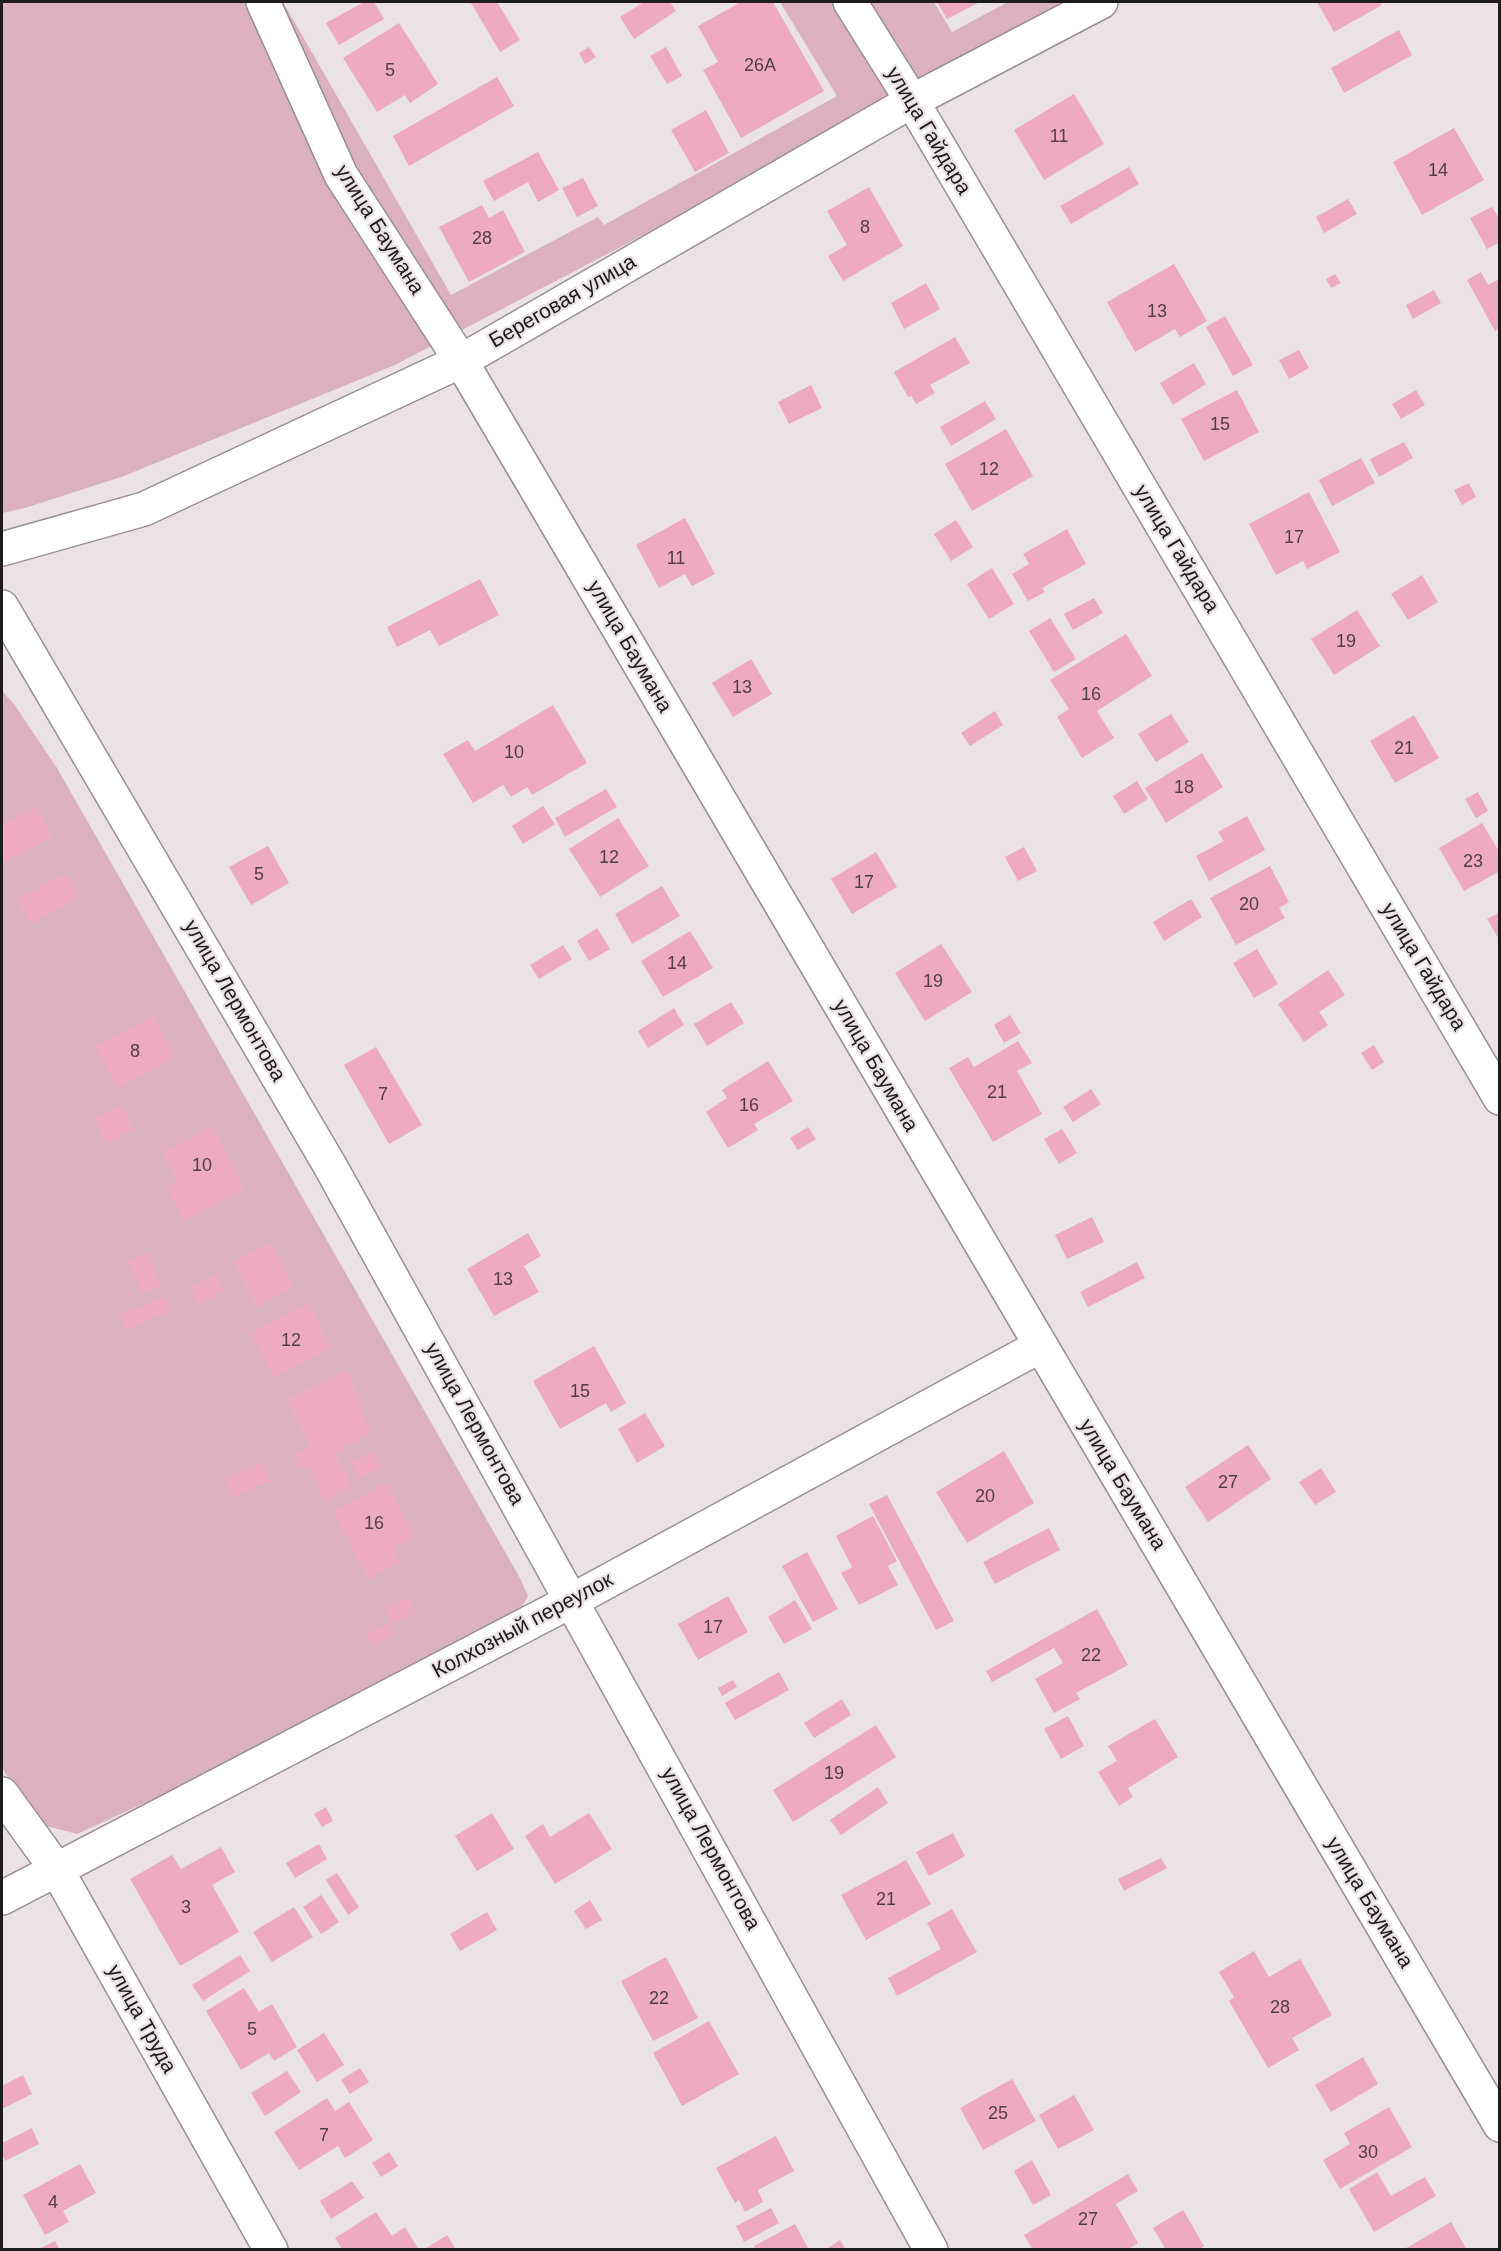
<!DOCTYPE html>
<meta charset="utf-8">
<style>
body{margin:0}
#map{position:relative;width:1501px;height:2251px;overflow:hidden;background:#eae2e5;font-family:Arial,sans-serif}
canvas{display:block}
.frame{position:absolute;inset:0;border:3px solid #1e1b1c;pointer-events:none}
</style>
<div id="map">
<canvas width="1501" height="2251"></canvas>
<div class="frame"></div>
</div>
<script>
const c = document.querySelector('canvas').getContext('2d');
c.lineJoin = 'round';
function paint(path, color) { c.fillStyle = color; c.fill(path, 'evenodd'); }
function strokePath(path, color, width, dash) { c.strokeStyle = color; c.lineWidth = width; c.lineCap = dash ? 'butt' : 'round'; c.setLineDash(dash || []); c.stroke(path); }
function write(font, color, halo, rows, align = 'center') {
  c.font = font + ' Arial,sans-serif'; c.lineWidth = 4.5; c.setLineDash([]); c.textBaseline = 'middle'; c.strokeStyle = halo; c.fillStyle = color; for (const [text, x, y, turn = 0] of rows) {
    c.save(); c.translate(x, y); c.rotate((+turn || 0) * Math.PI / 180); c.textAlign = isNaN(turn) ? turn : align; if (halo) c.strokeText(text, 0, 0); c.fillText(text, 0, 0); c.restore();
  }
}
paint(new Path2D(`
 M2 2H283L451 295 598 217 604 225 837 96 780 2H934L952 32 1008 2H1063L852 126 395 365 124 476 25 508 2 513Z
 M2 691 14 704 57 768 520 1578 528 1596 515 1619 208 1774 77 1834 39 1824 2 1768Z`), '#dcb1bf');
paint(new Path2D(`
 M364 2H374L384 19 339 45 326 23Z
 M473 2H497L520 40 500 52 471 3Z
 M644 2H670L676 11 634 39 620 17Z
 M741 2H773L824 91 741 138 703 70 718 62 698 26Z
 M937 2H980L947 19Z
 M1317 2H1379L1382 5 1334 32Z
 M399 23 438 84 410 103 405 95 377 112 343 58Z
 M1399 30 1412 55 1344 93 1331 68Z
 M589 47 596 57 585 64 579 53Z
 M666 47 682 76 667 84 650 56Z
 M497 77 514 106 409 166 393 136Z
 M1074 94 1104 144 1044 180 1014 130Z
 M706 110 729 153 695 172 671 130Z
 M1454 128 1484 180 1422 215 1393 162Z
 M538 152 559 190 538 202 528 182 494 201 483 181Z
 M1129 167 1139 184 1071 224 1060 206Z
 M583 178 598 206 577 217 562 188Z
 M869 187 903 246 843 281 828 256 847 245 827 211Z
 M1348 199 1357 214 1324 233 1316 217Z
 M482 205 489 218 503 210 525 252 469 282 439 227Z
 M1492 207 1500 220V242L1487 249 1470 218Z
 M1174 264 1207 321 1180 337 1175 329 1135 352 1107 302Z
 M1481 272 1488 285 1500 279V328L1495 331 1467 280Z
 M1335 274 1341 283 1331 288 1326 279Z
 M926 283 940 309 904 329 891 303Z
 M1434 290 1441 303 1413 319 1406 305Z
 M1225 316 1253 365 1233 376 1206 327Z
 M955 337 970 363 930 385 935 393 916 404 911 396 908 397 894 372Z
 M1299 350 1309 368 1289 379 1279 360Z
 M1194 363 1206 384 1173 405 1160 383Z
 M811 385 822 408 789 424 778 402Z
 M1237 390 1259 432 1204 461 1181 419Z
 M1416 390 1425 405 1401 419 1392 404Z
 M985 401 996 419 951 446 940 427Z
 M1006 429 1033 476 972 511 945 464Z
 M1404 442 1413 458 1379 477 1370 459Z
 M1361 458 1375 483 1332 506 1319 480Z
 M1469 483 1476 497 1462 505 1454 490Z
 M1309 492 1340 552 1307 569 1303 561 1276 575 1249 524Z
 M685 518 715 574 692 586 685 574 659 588 636 545Z
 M956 520 973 547 951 561 934 534Z
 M1067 529 1086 564 1042 588 1045 592 1028 601 1012 574 1029 564 1023 554Z
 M992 568 1014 604 989 619 967 584Z
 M1422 575 1438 602 1408 620 1391 594Z
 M480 579 499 615 439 646 430 630 397 647 387 627Z
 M1094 598 1103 613 1073 630 1064 614Z
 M1357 610 1380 646 1334 675 1311 639Z
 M1050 618 1076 659 1054 672 1029 631Z
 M1126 634 1152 676 1097 711 1114 738 1082 758 1057 717 1069 709 1050 680Z
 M751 659 772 694 733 717 712 683Z
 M553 705 587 763 532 795 527 787 511 797 503 785 473 803 443 754 468 740 475 751Z
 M995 711 1003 725 970 746 961 733Z
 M1171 714 1189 742 1156 762 1138 734Z
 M1414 715 1439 758 1395 783 1370 741Z
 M1202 753 1223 787 1166 823 1145 788Z
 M1137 781 1148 799 1124 814 1113 796Z
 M606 789 617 807 565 837 555 818Z
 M1478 792 1488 811 1476 818 1465 799Z
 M36 806 52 837 2 864V825Z
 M543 806 555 824 523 844 512 826Z
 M1247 816 1265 850 1209 881 1196 856 1224 841 1218 832Z
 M618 818 649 866 600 897 569 849Z
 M1482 823 1500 853V871L1464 891 1439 848Z
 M268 846 289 883 251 905 229 867Z
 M1024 847 1037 871 1018 881 1005 857Z
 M876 852 897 887 852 914 831 879Z
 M1270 866 1289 902 1279 908 1285 918 1236 945 1210 898Z
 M66 873 79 897 31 924 17 900Z
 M662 886 680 916 632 944 615 914Z
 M1191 899 1202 917 1164 941 1153 922Z
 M1500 912V941L1487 919Z
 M597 928 610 949 589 961 577 941Z
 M690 931 713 968 663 997 641 961Z
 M941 944 972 992 925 1021 895 973Z
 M563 945 572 959 539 979 530 965Z
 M1257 949 1278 984 1254 998 1233 963Z
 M1328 970 1345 995 1319 1012 1328 1025 1304 1042 1278 1004Z
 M731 1002 744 1023 707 1046 694 1024Z
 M674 1008 684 1025 648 1048 638 1031Z
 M1010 1015 1021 1033 1004 1043 994 1025Z
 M153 1016 175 1057 118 1088 95 1047Z
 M1018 1041 1032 1063 1017 1071 1042 1114 993 1142 949 1068 968 1057 974 1067Z
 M1374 1045 1384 1062 1372 1070 1361 1053Z
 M376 1047 422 1125 389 1144 344 1065Z
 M768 1061 793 1101 754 1124 758 1130 728 1148 706 1112 727 1098 722 1090Z
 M1091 1089 1101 1104 1073 1122 1063 1107Z
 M121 1105 133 1129 107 1143 94 1119Z
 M212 1126 245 1189 184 1221 166 1187 178 1180 163 1152Z
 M808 1127 816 1139 798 1150 790 1138Z
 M1062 1129 1077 1153 1059 1164 1044 1139Z
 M1092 1217 1104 1242 1067 1259 1055 1235Z
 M528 1233 541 1256 524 1266 539 1292 494 1316 467 1269Z
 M271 1242 294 1287 257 1307 234 1261Z
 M148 1253 161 1286 142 1294 128 1261Z
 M1137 1262 1145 1278 1088 1307 1080 1292Z
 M216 1275 225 1291 199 1304 191 1287Z
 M164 1297 170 1311 126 1330 120 1315Z
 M308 1303 331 1348 274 1378 251 1333Z
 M594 1346 626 1403 611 1412 606 1403 560 1429 533 1381Z
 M347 1370 363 1405 359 1406 372 1433 335 1452 352 1487 324 1501 307 1466 301 1469 294 1455 311 1447 287 1399Z
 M645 1413 665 1446 637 1463 618 1429Z
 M1248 1445 1271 1479 1208 1522 1185 1487Z
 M1004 1451 1034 1503 967 1543 936 1492Z
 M373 1452 381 1468 359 1478 351 1463Z
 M261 1462 270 1481 233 1497 225 1479Z
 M1321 1468 1336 1492 1315 1505 1299 1482Z
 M386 1483 415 1537 393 1548 400 1562 369 1579 333 1512Z
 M887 1495 954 1621 936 1630 869 1504Z
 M873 1516 897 1561 888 1566 898 1585 859 1605 841 1573 852 1567 836 1536Z
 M1049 1528 1060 1550 995 1584 983 1562Z
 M807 1552 838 1609 813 1622 782 1566Z
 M728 1596 748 1632 698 1660 678 1624Z
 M407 1597 415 1613 393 1624 385 1608Z
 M795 1600 812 1629 784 1644 768 1617Z
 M1097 1609 1128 1665 1076 1693 1080 1699 1054 1713 1035 1679 1063 1663 1054 1648 992 1682 986 1671Z
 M389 1623 394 1635 373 1646 367 1634Z
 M779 1672 789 1690 735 1720 725 1703Z
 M733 1680 737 1687 722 1696 718 1688Z
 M842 1699 851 1715 814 1738 804 1723Z
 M1068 1716 1084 1746 1061 1759 1044 1729Z
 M1155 1719 1178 1757 1128 1788 1133 1797 1119 1806 1098 1772 1117 1761 1108 1746Z
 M876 1725 896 1757 793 1822 773 1790Z
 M878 1787 888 1803 841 1835 830 1820Z
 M326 1807 333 1821 322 1827 314 1814Z
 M492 1813 514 1849 477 1871 455 1836Z
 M589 1813 612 1849 555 1884 525 1836 543 1824 550 1837Z
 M953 1833 965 1856 929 1876 916 1852Z
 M319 1844 327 1859 295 1878 286 1863Z
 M221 1847 235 1872 212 1885 239 1932 180 1966 130 1879 172 1855 181 1869Z
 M1161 1858 1167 1868 1124 1891 1118 1879Z
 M906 1860 931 1904 866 1940 841 1895Z
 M337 1873 359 1907 348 1915 326 1880Z
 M321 1895 339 1922 321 1934 303 1907Z
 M590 1900 602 1920 586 1929 574 1911Z
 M294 1907 313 1937 272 1962 253 1932Z
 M952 1909 977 1952 897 1996 888 1978 941 1949 927 1923Z
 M487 1912 497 1930 460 1951 450 1934Z
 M1254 1951 1269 1977 1300 1959 1332 2015 1292 2038 1299 2050 1268 2068 1229 2001 1234 1997 1219 1972Z
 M240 1955 250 1971 203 2001 192 1985Z
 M666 1957 698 2018 653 2041 621 1981Z
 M244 1988 259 2012 272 2004 297 2047 274 2061 269 2053 241 2070 206 2011Z
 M709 2021 739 2074 682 2106 653 2053Z
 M324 2033 344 2065 317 2082 297 2050Z
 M1363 2057 1378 2084 1331 2112 1315 2085Z
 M360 2068 369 2082 350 2094 341 2080Z
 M287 2071 301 2092 265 2116 251 2093Z
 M23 2075 32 2094 2 2109V2086Z
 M1012 2079 1036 2121 983 2150 960 2108Z
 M1074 2095 1094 2130 1058 2149 1039 2115Z
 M327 2098 335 2111 349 2102 373 2140 345 2158 338 2146 299 2170 274 2132Z
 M1389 2107 1412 2147 1340 2189 1323 2160 1350 2144 1344 2133Z
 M32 2128 39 2144 5 2161 2 2153V2143Z
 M776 2136 794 2171 758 2190 763 2202 745 2212 739 2200 735 2203 716 2168Z
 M389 2152 398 2166 381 2177 372 2163Z
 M1032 2160 1051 2195 1033 2205 1014 2171Z
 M80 2164 96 2193 63 2211 69 2222 45 2235 23 2195Z
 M1377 2172 1391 2196 1425 2177 1436 2196 1374 2232 1349 2189Z
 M1128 2174 1138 2191 1116 2204 1138 2243 1127 2250H1033L1024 2235Z
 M352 2181 364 2198 331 2219 320 2201Z
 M771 2208 779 2223 744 2242 736 2226Z
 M1183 2210 1204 2246 1198 2250H1166L1153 2228Z
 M376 2212 392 2236 405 2227 419 2250H343L335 2238Z
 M1451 2222 1467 2250H1403Z
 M795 2224 809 2250H756L754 2246Z
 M447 2235 456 2250H423Z
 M840 2240 846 2250H825Z
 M55 2241 60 2250H37Z`), '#edaac1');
const street = new Path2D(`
 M263 2 341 175 461 361 1500 2125
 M850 2 912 101 1500 1098
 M2 549 144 509 461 361 912 101 1101 2
 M2 607 329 1164 931 2250
 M2 1794 57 1870 271 2250
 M2 1898 573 1600 1040 1346`);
strokePath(street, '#989092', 36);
strokePath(street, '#fff', 33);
write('18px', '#523f45', null, [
 ["26А",760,66],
 ["5",390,71],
 ["11",1059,137],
 ["14",1438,171],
 ["8",865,228],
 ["28",482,239],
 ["13",1157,312],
 ["15",1220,425],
 ["12",989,470],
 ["17",1294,538],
 ["11",676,559],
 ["19",1346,642],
 ["13",742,688],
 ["16",1091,695],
 ["21",1404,749],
 ["10",514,753],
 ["18",1184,788],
 ["12",609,858],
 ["23",1473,862],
 ["5",259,875],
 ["17",864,883],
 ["20",1249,905],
 ["14",677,964],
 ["19",933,982],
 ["8",135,1052],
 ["21",997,1093],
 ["7",383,1095],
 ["16",749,1106],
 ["10",202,1166],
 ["13",503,1280],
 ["12",291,1341],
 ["15",580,1392],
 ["27",1228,1483],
 ["20",985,1497],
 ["16",374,1524],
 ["17",713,1628],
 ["22",1091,1656],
 ["19",834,1774],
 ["21",886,1900],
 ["3",186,1908],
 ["22",659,1999],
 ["28",1280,2008],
 ["5",252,2030],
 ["25",998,2114],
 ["7",324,2136],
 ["30",1368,2153],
 ["4",53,2203],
 ["27",1088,2220]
]);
write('21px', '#1e1b1c', '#eae2e5', [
 ["улица Гайдара",928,131,59],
 ["улица Баумана",379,230,58],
 ["Береговая улица",563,302,-30],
 ["улица Гайдара",1176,549,59],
 ["улица Баумана",629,647,60],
 ["улица Гайдара",1423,967,59],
 ["улица Лермонтова",234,1001,60],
 ["улица Баумана",875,1066,60],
 ["улица Лермонтова",474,1424,61],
 ["улица Баумана",1122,1485,59],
 ["Колхозный переулок",523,1626,-28],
 ["улица Лермонтова",710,1849,61],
 ["улица Баумана",1369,1903,59],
 ["улица Труда",141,2019,61]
]);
</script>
